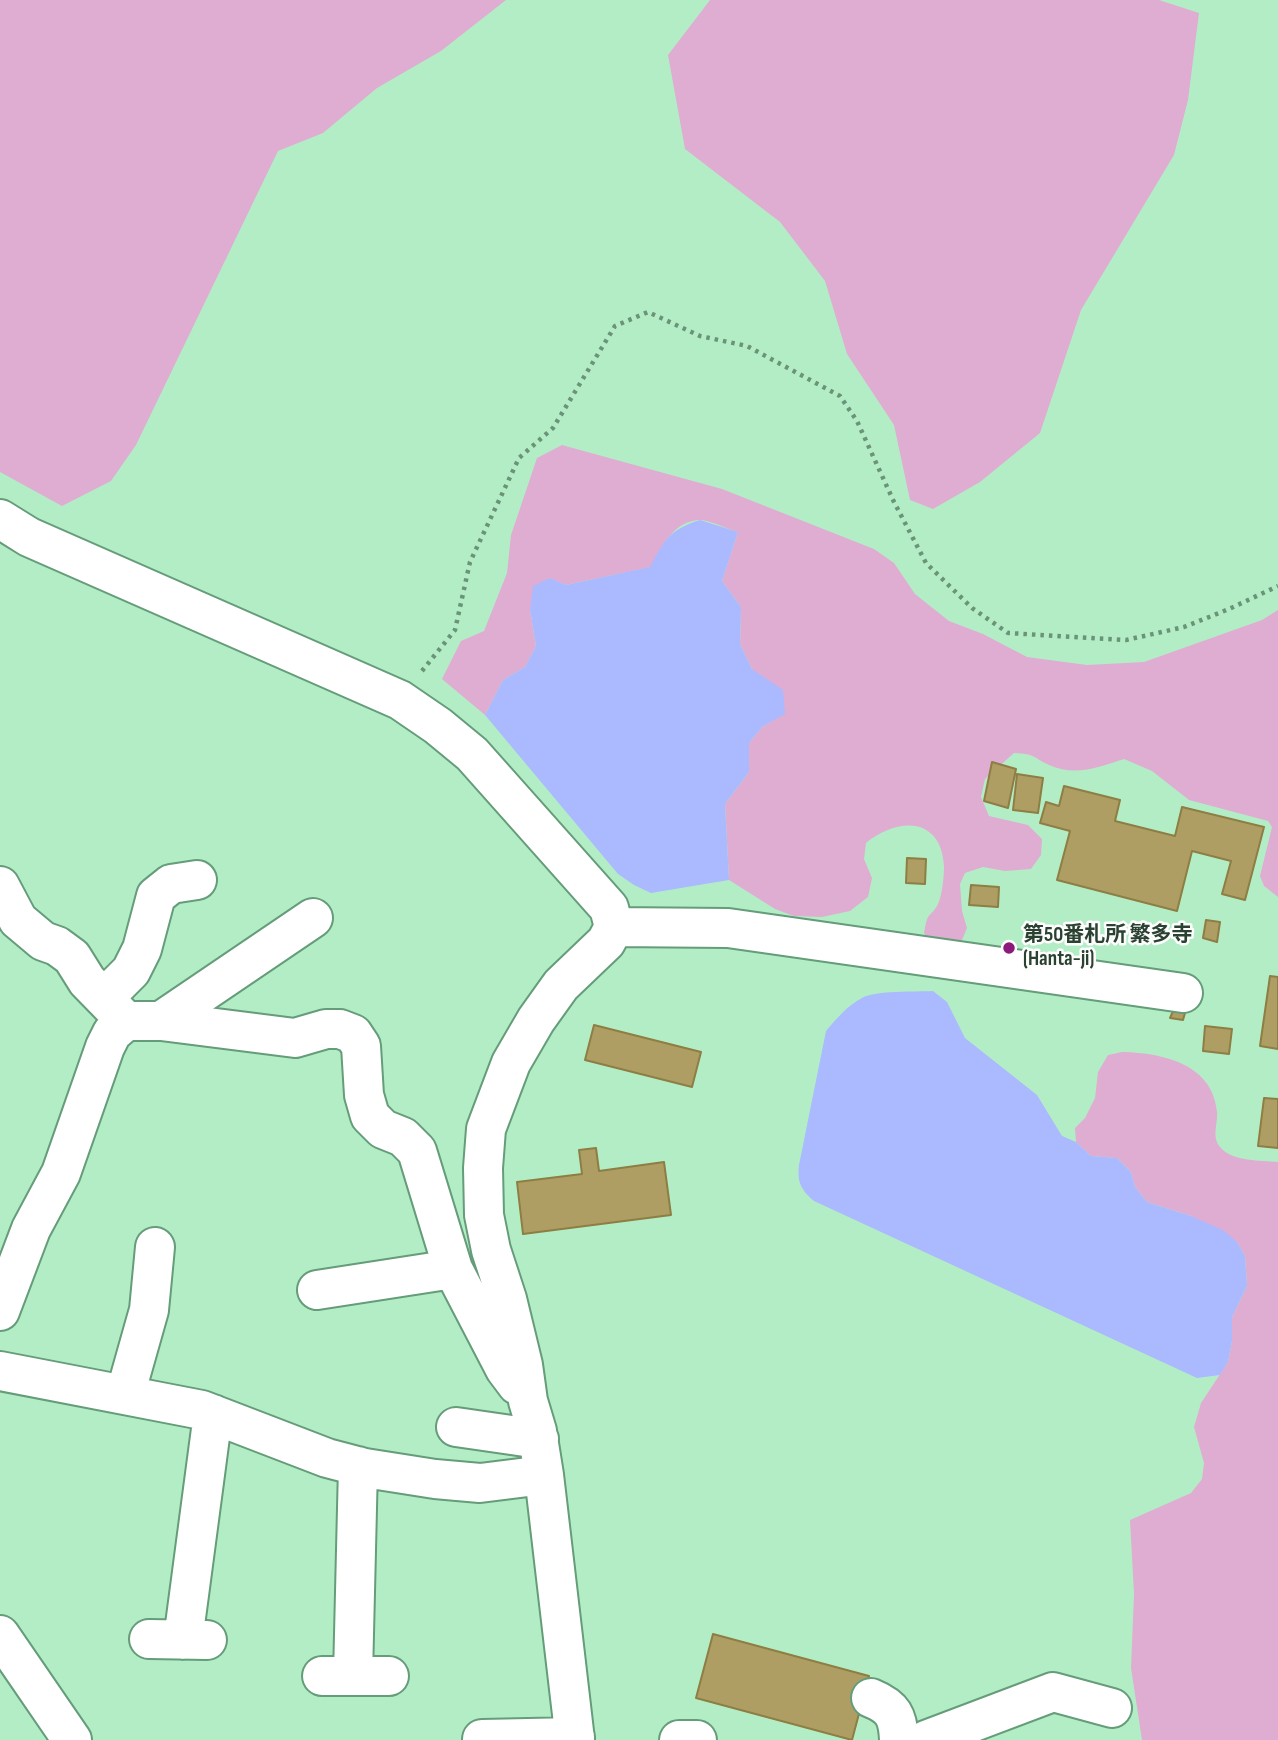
<!DOCTYPE html>
<meta charset="utf-8">
<style>
body{margin:0}
canvas{display:block;background:#b3edc6}
</style>
<canvas width="1278" height="1740"></canvas>
<script>
const c = document.querySelector('canvas').getContext('2d');
c.lineJoin = 'round';
function paint(path, color) { c.fillStyle = color; c.fill(path, 'evenodd'); }
function strokePath(path, color, width, dash) { c.strokeStyle = color; c.lineWidth = width; c.lineCap = dash ? 'butt' : 'round'; c.setLineDash(dash || []); c.stroke(path); }
function write(font, color, halo, rows, align = 'center') {
  c.font = font + ' "Sofia Sans Condensed","Noto Sans JP",sans-serif'; c.lineWidth = 5; c.setLineDash([]); c.textBaseline = 'middle'; c.strokeStyle = halo; c.fillStyle = color; for (const [text, x, y, turn = 0] of rows) {
    c.save(); c.translate(x, y); c.rotate((+turn || 0) * Math.PI / 180); c.textAlign = isNaN(turn) ? turn : align; if (halo) c.strokeText(text, 0, 0); c.fillText(text, 0, 0); c.restore();
  }
}
paint(new Path2D(`
 M0 0H506L441 51 377 88 323 133 278 151 136 445 111 481 62 506 0 472Z
 M710 0H1159L1199 13 1188 100 1174 155 1081 310 1040 433 980 482 933 509 910 500 894 425 847 354 825 281 780 222 685 149 668 55Z
 M562 445 722 489 874 549 894 563 915 594 949 621 983 634 1027 657 1087 665 1144 662 1262 620 1278 610V897L1264 886 1260 876 1272 827 1268 821 1189 800 1152 771 1124 759C1099 767 1076 777 1049 765 1032 757 1036 754 1014 753L985 779 981 797 989 816 1028 825 1042 839 1041 855 1031 869 1005 871 983 867 965 873 960 884 962 911 967 928 962 940 950 950 931 948 924 933C925 928 926 921 928 917 931 913 936 909 938 904 942 895 944 877 944 867 942 816 897 817 866 843L864 859 872 878 868 897 850 911 822 917 794 916 775 909 729 880 725 804 749 772V743L762 727 784 714 752 669 740 644 741 607 722 581 738 532C727 529 712 521 701 520 674 520 661 547 651 567L566 585 549 578 530 610 536 646 525 667 503 680 485 715 442 679 461 641 484 631 507 573 511 535 537 458Z
 M1122 1052C1163 1053 1213 1064 1217 1112 1218 1124 1211 1138 1221 1148 1233 1162 1261 1160 1278 1162V1740H1142L1131 1668 1134 1594 1130 1520 1191 1493 1202 1479 1204 1463 1194 1427 1201 1403 1228 1362 1232 1341V1317L1247 1286 1245 1256 1237 1242 1191 1216 1147 1202 1135 1187 1131 1172 1117 1158 1091 1156 1076 1142 1075 1128 1085 1118 1095 1098 1098 1072 1108 1055Z`), '#dfadd2');
paint(new Path2D(`
 M700 520 738 532 722 581 741 607 740 644 752 669 783 690 785 714 762 727 749 743V772L725 804 729 880 651 893 634 885 618 874 485 715 503 680 525 667 536 646 530 610 533 586 550 578 566 585 650 567C665 539 669 530 700 520Z
 M933 991 947 1002 965 1038 1037 1095 1062 1136 1076 1142 1091 1156 1117 1158 1131 1172 1135 1187 1147 1202 1191 1216 1223 1230 1237 1242 1245 1256 1247 1286 1232 1317V1341L1228 1362 1220 1375 1197 1378 814 1201C801 1190 797 1182 799 1165L826 1031C836 1019 848 1005 862 998 876 990 916 992 933 991Z`), '#abb9fe');
const building = new Path2D(`
 M992 762 1016 769 1008 808 984 801Z
 M1017 774 1043 778 1038 813 1013 810Z
 M1064 786 1120 800 1115 821 1175 836 1182 807 1264 827 1245 900 1222 894 1231 861 1192 851 1177 911 1057 880 1070 831 1040 823 1046 802 1059 806Z
 M907 858 926 859 925 884 906 883Z
 M971 885 999 887 998 907 969 905Z
 M1206 920 1220 922 1217 942 1203 938Z
 M1270 976 1278 977V1049L1260 1046Z
 M1173 1011 1185 1013 1183 1020 1170 1018Z
 M594 1025 701 1052 692 1087 585 1060Z
 M1205 1026 1232 1029 1229 1054 1203 1051Z
 M1264 1098 1278 1099V1148L1258 1146Z
 M596 1148 599 1171 664 1162 671 1215 523 1234 517 1182 582 1174 579 1150Z
 M713 1634 869 1676 852 1740 696 1698Z`);
paint(building, '#ae9e64');
strokePath(building, '#8d7e44', 2);
const minor = new Path2D(`
 M0 519 29 537 400 700 438 726 472 754 609 908 614 927 606 942 561 985 536 1020 511 1063 486 1129 483 1168 484 1215 491 1250 507 1299 523 1365 528 1401 537 1431 544 1475 575 1740
 M0 886 18 920 43 941 57 946 72 957 87 981 126 1021H161L313 918
 M614 927 728 928 1183 993
 M105 997 131 971 142 949 156 896 171 884 197 880
 M161 1021 295 1038 326 1029H340L353 1034 361 1046 364 1095 370 1116 383 1129 403 1137 417 1151 453 1269 505 1369 517 1385
 M317 1290 453 1269
 M0 1311 31 1229 61 1173 105 1047 112 1033 126 1021
 M0 1371 202 1410 327 1458 365 1468 435 1479 480 1483 544 1475
 M125 1395 149 1310 155 1247
 M456 1427 539 1439
 M0 1635 72 1740
 M149 1639 207 1640
 M183 1640 213 1414
 M322 1676H389
 M353 1676 358 1466
 M871 1698C893 1707 898 1716 899 1740
 M482 1739 575 1737
 M679 1740H697
 M926 1740 1053 1692 1112 1708`);
strokePath(minor, '#659c79', 42);
strokePath(new Path2D(`
 M422 671 455 630 470 562 519 458 553 428 615 326 648 312 700 336 747 346 840 396 857 421 894 502 926 563 972 608 1008 633 1126 640 1184 627 1229 609 1278 586`), '#6b9378', 4.5, [3.5, 5]);
strokePath(minor, '#fff', 38);
for (const [x, y, r, color] of [
 [1009,948,7,"#8c1a7c"]
]) { const dot = new Path2D(); dot.arc(x, y, r, 0, 2 * Math.PI); c.fillStyle = color; c.fill(dot); strokePath(dot, '#fdfdfd', 2.5); }
write('bold 21px', '#2b4233', '#fdfdfd', [
 ["第50番札所 繁多寺",1023,936],
 ["(Hanta-ji)",1023,960]
], 'left');
</script>
